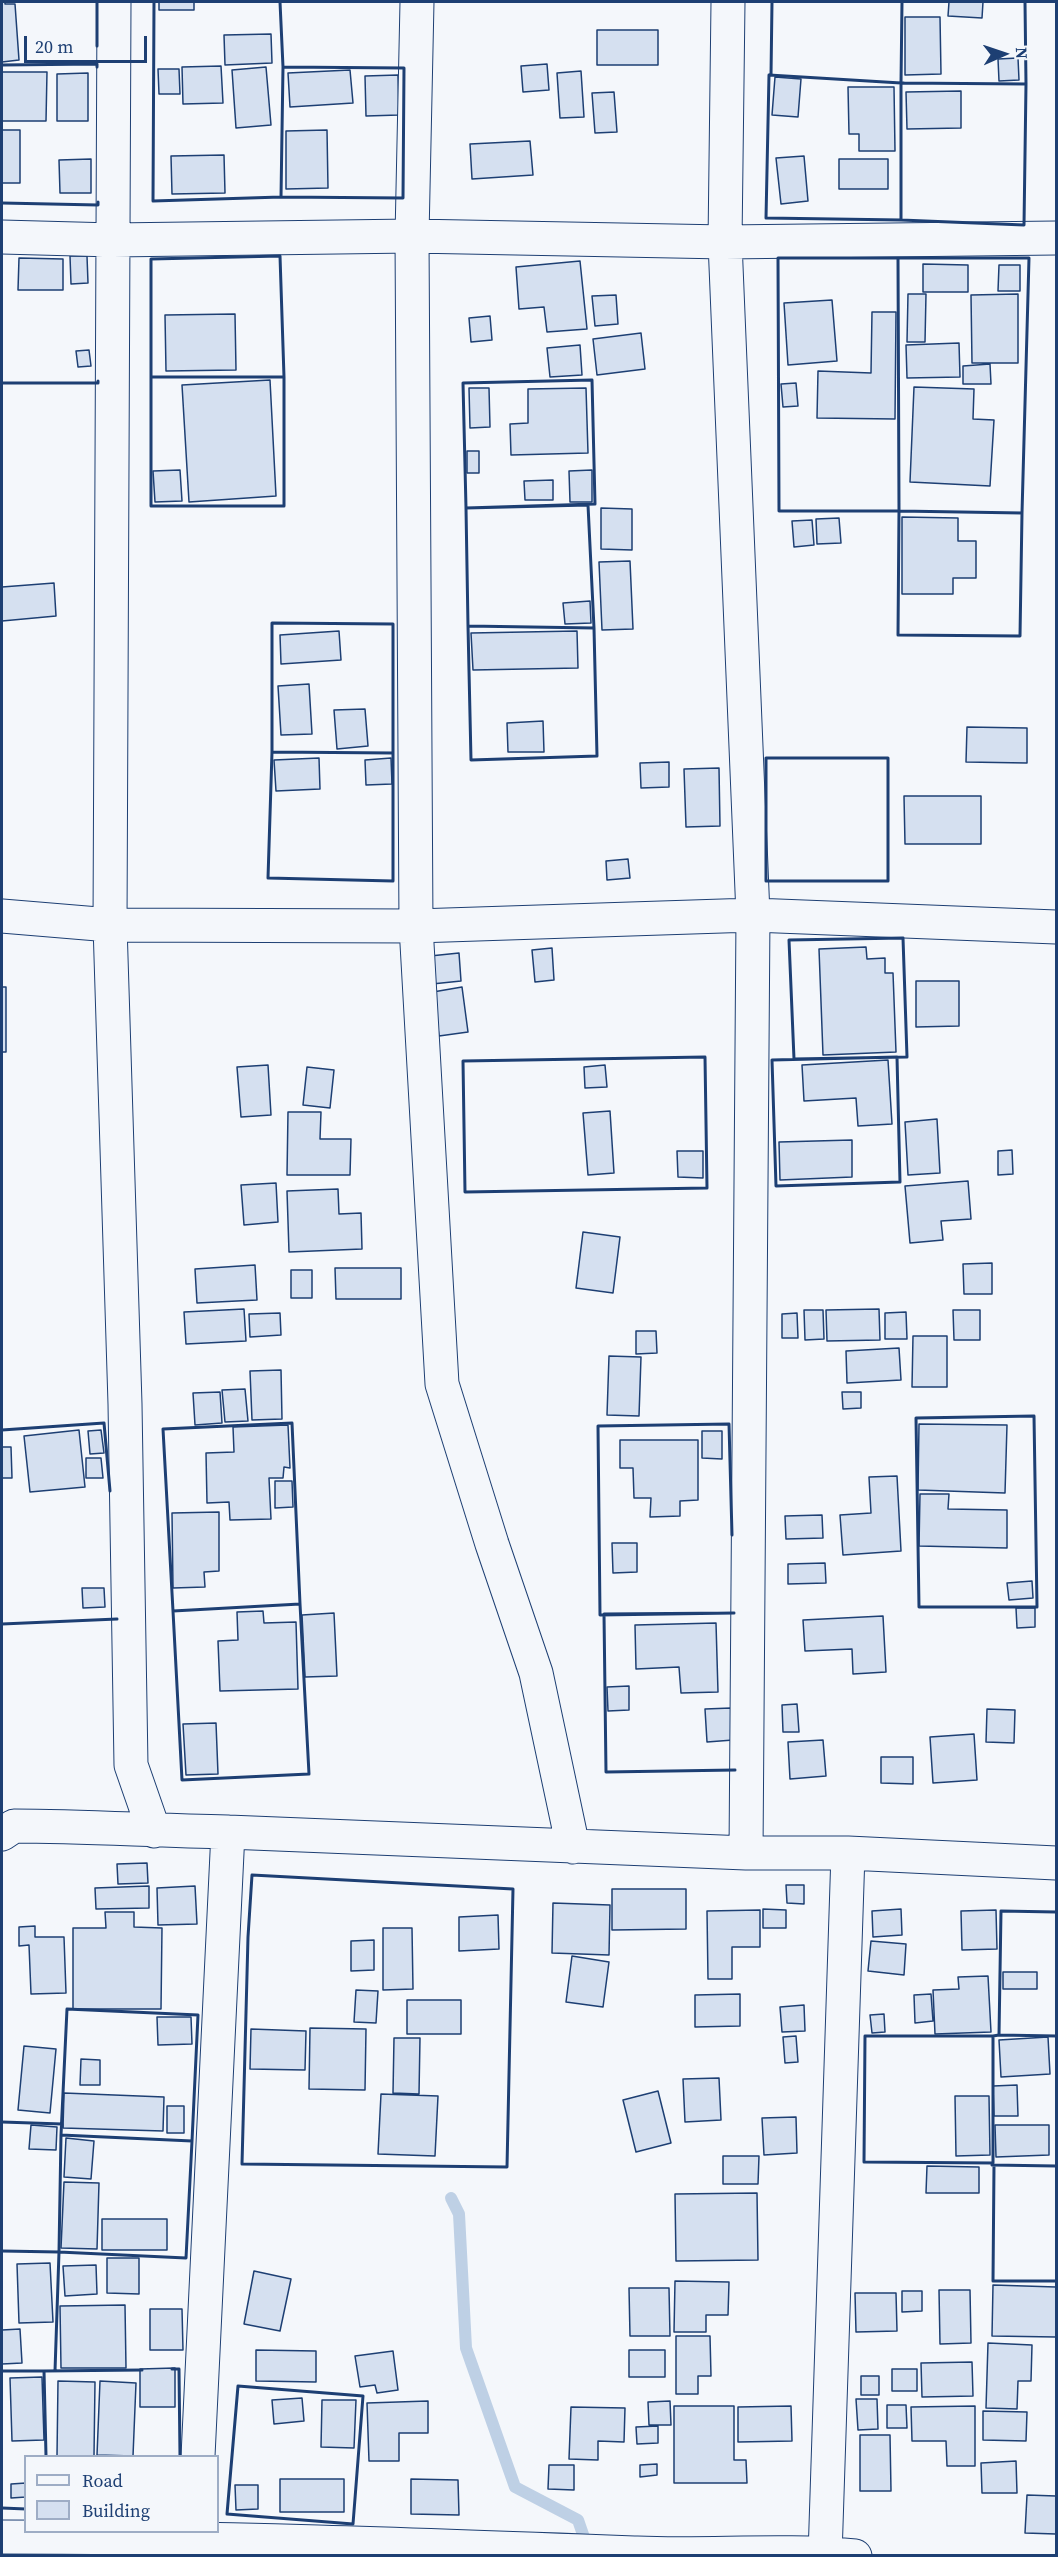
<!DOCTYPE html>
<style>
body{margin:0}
#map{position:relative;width:1058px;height:2557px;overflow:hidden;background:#f4f7fb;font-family:"Source Serif 4",serif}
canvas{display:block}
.frame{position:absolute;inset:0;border:3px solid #1d3f73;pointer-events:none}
.legend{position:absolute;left:24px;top:2455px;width:195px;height:78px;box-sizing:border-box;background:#f4f7fb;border:2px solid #9eadc5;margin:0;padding:8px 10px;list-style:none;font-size:18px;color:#1d3f73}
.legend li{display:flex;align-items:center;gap:12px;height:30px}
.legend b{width:30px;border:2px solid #9eadc5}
.north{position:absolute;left:974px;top:24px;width:60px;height:60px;-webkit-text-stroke:4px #f4f7fb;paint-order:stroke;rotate:87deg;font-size:16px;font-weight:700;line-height:24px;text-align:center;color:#1d3f73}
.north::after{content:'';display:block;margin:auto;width:21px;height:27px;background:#1d3f73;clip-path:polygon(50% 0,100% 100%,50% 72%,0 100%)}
.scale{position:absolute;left:24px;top:36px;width:123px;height:27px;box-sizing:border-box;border:3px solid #1d3f73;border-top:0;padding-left:8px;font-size:18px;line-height:21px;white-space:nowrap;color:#1d3f73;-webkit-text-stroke:4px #f4f7fb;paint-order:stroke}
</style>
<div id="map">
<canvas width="1058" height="2557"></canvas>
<div class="frame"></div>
<ul class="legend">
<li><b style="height:8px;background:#f4f7fb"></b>Road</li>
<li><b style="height:16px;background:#d5e0f0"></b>Building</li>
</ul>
<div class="north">N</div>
<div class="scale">20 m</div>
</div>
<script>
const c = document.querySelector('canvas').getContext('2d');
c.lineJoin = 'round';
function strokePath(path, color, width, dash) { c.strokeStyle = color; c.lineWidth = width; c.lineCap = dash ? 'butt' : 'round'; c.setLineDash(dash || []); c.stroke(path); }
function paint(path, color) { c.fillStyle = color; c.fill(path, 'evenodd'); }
strokePath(new Path2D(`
 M451 2198 459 2214 466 2348 515 2487 578 2520 588 2549`), '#bed0e5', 12);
const building = new Path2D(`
 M2 2H5V4H15L19 60 2 62Z
 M159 2H194V10H159Z
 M949 2H983L982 18 948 16Z
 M905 17H940L941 74 905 75Z
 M597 30H658V65H597Z
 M271 34 272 63 225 65 224 35Z
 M1018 58 1019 80 999 81 998 59Z
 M547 64 549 90 523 92 521 66Z
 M221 66 223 103 183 104 182 67Z
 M266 67 271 125 236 128 232 70Z
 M158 69H179L180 94H159Z
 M350 70 353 103 290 107 288 73Z
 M581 71 584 117 560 118 557 73Z
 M2 72H47L46 121H2Z
 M88 73V121H57V74Z
 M398 75 399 115 366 116 365 76Z
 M775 77 801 79 798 117 772 115Z
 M848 87H894L895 151H859V134H849Z
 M961 91V128L907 129 906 92Z
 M614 92 617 132 595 133 592 93Z
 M2 130H20V183H2Z
 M327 130 328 188 286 189V131Z
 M530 141 533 175 472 179 470 144Z
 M224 155 225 193 172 194 171 156Z
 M804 156 808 201 781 204 776 158Z
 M91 159V193H60L59 160Z
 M839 159H888V189H839Z
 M70 256H87L88 283 71 284Z
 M19 258 63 259V290H18Z
 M580 261 587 329 547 332 544 307 519 309 516 267Z
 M923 264 968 265V292H923Z
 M999 265H1020V291H998Z
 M908 294H926L925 342H907Z
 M1018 294V363H972L971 295Z
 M616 295 618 324 595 326 592 296Z
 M832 300 837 361 788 365 784 303Z
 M872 312H896L895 419 817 418 818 371 871 373Z
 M235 314 236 370 166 371 165 315Z
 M490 316 492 340 471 342 469 318Z
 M641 333 645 369 597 375 593 339Z
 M959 343 960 377 907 378 906 345Z
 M580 345 582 375 550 377 547 348Z
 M89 350 91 366 78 367 76 351Z
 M990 364 991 384H963V366Z
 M270 380 276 496 189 502 182 385Z
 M796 383 798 406 783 407 781 384Z
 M914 387 974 389 973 419 994 420 990 486 910 482Z
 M469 388H489L490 427 470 428Z
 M586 388 588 453 511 455 510 424 528 423V389Z
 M467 451H479V473H467Z
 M180 470 182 501 155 502 153 471Z
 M592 470V502H570L569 471Z
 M553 480V500H525L524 481Z
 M601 508 632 509V550L601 549Z
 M902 517 958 518V541H976V578H953V594H902Z
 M839 518 841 543 817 544 816 519Z
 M812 520 814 545 794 547 792 521Z
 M630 561 633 629 602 630 599 562Z
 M54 583 56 616 2 621V587Z
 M590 601 591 623 565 624 563 603Z
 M339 631 341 660 281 664 280 635Z
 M577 631 578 668 473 670 471 633Z
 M309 684 312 734 281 735 278 686Z
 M365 709 368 746 337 749 334 710Z
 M543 721 544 752H508L507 723Z
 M967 727 1027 728V763L966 762Z
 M319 758 320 789 276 791 274 760Z
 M391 758 392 784 366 785 365 760Z
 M669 762V787L641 788 640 763Z
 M719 768 720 826 686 827 684 769Z
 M904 796H981V844H905Z
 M628 859 630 878 607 880 606 861Z
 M866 947 867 959 885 958V973H893L896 1052 823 1055 819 949Z
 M552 948 554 980 535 982 532 950Z
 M459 953 461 981 432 984 430 956Z
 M916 981H959V1026L916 1027Z
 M2 987H6V1052H2Z
 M462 987 468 1032 439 1036 433 992Z
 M888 1060 892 1124 858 1126 856 1098 804 1101 802 1065Z
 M268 1065 271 1115 241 1117 237 1067Z
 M605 1065 607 1087 585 1088 584 1067Z
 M307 1067 334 1070 330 1108 303 1105Z
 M610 1111 614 1173 588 1175 583 1113Z
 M288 1112H321L320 1139H351L350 1175H287Z
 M937 1119 940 1173 908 1175 905 1122Z
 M852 1140V1177L780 1180 779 1142Z
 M1012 1150 1013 1174 998 1175V1151Z
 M677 1151H703V1178L678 1177Z
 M968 1181 971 1219 941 1221 943 1240 910 1243 905 1186Z
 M276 1183 278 1222 244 1225 241 1185Z
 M338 1189 339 1214 361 1213 362 1249 289 1252 287 1191Z
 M583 1232 620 1237 613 1293 576 1288Z
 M992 1263V1294H964L963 1264Z
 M255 1265 257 1300 197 1303 195 1269Z
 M335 1268H401V1299H336Z
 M291 1270H312V1298H291Z
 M244 1309 246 1341 186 1344 184 1312Z
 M879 1309 880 1340 827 1341 826 1310Z
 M804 1310H823L824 1339 805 1340Z
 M953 1310H980V1340H954Z
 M906 1312 907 1339H885V1313Z
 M280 1313 281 1335 250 1337 249 1314Z
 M797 1313 798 1338H782V1314Z
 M636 1331H656L657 1353 636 1354Z
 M913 1336H947V1387H912Z
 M899 1348 901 1380 847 1383 846 1351Z
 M609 1356 641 1357 639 1416 607 1415Z
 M281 1370 282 1419 252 1420 250 1371Z
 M245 1389 248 1421 225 1422 222 1390Z
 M220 1392 222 1423 195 1425 193 1393Z
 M842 1392H861V1408L843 1409Z
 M919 1424 1007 1425 1005 1493 918 1490Z
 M288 1425 290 1468 284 1467 283 1478H269L271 1519 230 1520 229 1502 207 1503 206 1453 234 1452 233 1427Z
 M79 1430 85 1487 30 1492 24 1436Z
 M101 1430 104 1453 90 1454 88 1431Z
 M702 1431H722V1459L702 1458Z
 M620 1440H698V1500L680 1501V1516L650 1517 651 1498H634L633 1468H620Z
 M2 1447H11L12 1478H2Z
 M86 1458H101L103 1478H86Z
 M897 1476 901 1551 843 1555 840 1515 871 1513 869 1477Z
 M275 1481H292L293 1507 275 1508Z
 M920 1494H949L948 1509 1007 1510V1548L919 1546Z
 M219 1512V1571L204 1572 205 1587 173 1588 172 1513Z
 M822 1515 823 1538 786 1539 785 1516Z
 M612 1543H637V1572L613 1573Z
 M825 1563 826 1583 788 1584V1564Z
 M1032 1581 1033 1598 1009 1600 1007 1583Z
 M82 1588H104L105 1607 83 1608Z
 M1016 1608H1035V1627L1017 1628Z
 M263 1611 264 1623 296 1622 298 1689 220 1691 218 1641 238 1640 237 1612Z
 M334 1613 337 1676 305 1677 302 1615Z
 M883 1616 886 1672 853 1674 852 1649 805 1651 803 1620Z
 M716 1623 718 1692 681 1693 679 1667 636 1669 635 1625Z
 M629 1686V1710L608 1711 607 1687Z
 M797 1704 799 1732H783L782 1705Z
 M731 1708 733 1740 707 1742 705 1709Z
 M987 1709 1015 1710 1014 1743 986 1742Z
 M216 1723 218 1774 186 1775 183 1724Z
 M974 1734 977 1780 933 1783 930 1737Z
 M823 1740 826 1776 790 1779 788 1742Z
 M881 1757H913V1784L881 1783Z
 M147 1863 148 1883 118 1884 117 1864Z
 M786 1885H804V1904L787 1903Z
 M149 1886V1908L96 1909 95 1888Z
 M195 1886 197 1924 158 1925 157 1888Z
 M612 1889H686V1929L612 1930Z
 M553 1903 610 1905 609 1955 552 1953Z
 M763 1909 786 1910V1928H763Z
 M901 1909 902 1935 873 1937 872 1911Z
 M760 1910V1947H732V1979H708L707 1911Z
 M996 1910 997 1949 962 1950 961 1911Z
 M105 1912H134V1927L162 1928 161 2009H73V1928H106Z
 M498 1915 499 1949 459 1951V1917Z
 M35 1926V1937H64L66 1993 31 1994 29 1945 19 1946V1927Z
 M383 1928H412L413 1989 383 1990Z
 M374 1940V1970L351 1971V1941Z
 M871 1941 906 1944 904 1975 868 1971Z
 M572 1956 609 1962 603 2007 566 2002Z
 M1003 1972H1037V1989H1003Z
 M988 1976 991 2032 935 2034 933 1990 959 1989 958 1977Z
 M356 1990 378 1991 376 2023 354 2022Z
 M740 1994V2026L695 2027V1995Z
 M931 1994 933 2021 915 2023 914 1995Z
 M407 2000H461V2034H407Z
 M804 2005 805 2031 782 2032 780 2007Z
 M884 2014 885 2032 872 2033 870 2015Z
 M157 2017H191L192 2044 158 2045Z
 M310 2028 366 2029 365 2090 309 2089Z
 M251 2029 306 2031 305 2070 250 2069Z
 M796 2036 798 2062 785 2063 783 2037Z
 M1048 2037 1050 2074 1001 2077 999 2040Z
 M394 2038H420L419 2094 393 2093Z
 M24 2046 56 2049 50 2113 18 2110Z
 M81 2059 100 2060V2085H80Z
 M719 2078 721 2120 685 2122 683 2079Z
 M1017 2085 1018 2116H994L993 2086Z
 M658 2091 671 2143 636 2152 623 2100Z
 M64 2093 164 2097 163 2131 63 2128Z
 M381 2094 438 2096 435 2156 378 2154Z
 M955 2096H989L990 2155 956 2156Z
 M167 2106H184V2133H167Z
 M796 2117 797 2153 764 2155 762 2118Z
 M31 2125 57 2127 56 2150 29 2149Z
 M995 2125H1049V2155L996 2157Z
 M66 2138 94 2141 91 2179 64 2177Z
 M723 2156H759L758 2184H723Z
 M927 2166 979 2167V2193H926Z
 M64 2182 99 2183 97 2249 61 2248Z
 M757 2193 758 2260 676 2261 675 2194Z
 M102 2219H167V2250H102Z
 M107 2258H139V2294L107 2293Z
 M50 2263 53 2322 19 2323 17 2264Z
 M96 2265 97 2294 65 2296 63 2266Z
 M254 2271 291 2279 280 2331 244 2324Z
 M675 2281 729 2282 728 2315H706V2332H674Z
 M993 2285 1056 2287V2337L992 2336Z
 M629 2288H669L670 2336H630Z
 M939 2290H970L971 2343 940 2344Z
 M902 2291H922V2311L902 2312Z
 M855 2293H896L897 2331 856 2332Z
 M125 2305 126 2368H61L60 2306Z
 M150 2309H182L183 2350H150Z
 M20 2329 22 2363 2 2364V2330Z
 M676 2336H710L711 2376H698V2394H676Z
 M988 2343 1032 2345 1031 2381H1018L1017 2409 986 2408Z
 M256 2350 316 2351V2382L256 2381Z
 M629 2350H665V2377H629Z
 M393 2351 398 2390 377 2393 375 2385 360 2387 355 2356Z
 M972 2362 973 2396 922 2397 921 2363Z
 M175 2368V2407H140V2369Z
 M892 2369H917V2391H892Z
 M861 2376H879V2395H861Z
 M42 2377 44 2440 12 2441 10 2378Z
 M58 2381 95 2382 94 2456H57Z
 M100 2381 136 2383 133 2456 97 2455Z
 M302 2398 304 2421 274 2424 272 2400Z
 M856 2399H877L878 2429 858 2430Z
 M322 2400H356L354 2448 321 2447Z
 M428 2401V2433H399V2461H369L367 2403Z
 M670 2401 671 2425H649L648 2402Z
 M887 2405H906L907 2428H887Z
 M674 2406H734V2460H746L747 2483H674Z
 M791 2406 792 2441 738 2442V2407Z
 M975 2406V2466H947L946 2441H912L911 2407Z
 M571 2407 625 2408 624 2442 598 2441V2460L569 2459Z
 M983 2411 1027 2412 1026 2441 983 2440Z
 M658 2426V2443L637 2444 636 2427Z
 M860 2435H890L891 2491H860Z
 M1016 2461 1017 2493H982L981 2463Z
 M657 2464V2475L640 2477V2465Z
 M549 2465H574V2490L548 2489Z
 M280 2479H344V2512H280Z
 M411 2479 458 2480 459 2515 411 2514Z
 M26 2483V2497L11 2498V2484Z
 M235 2485H258V2509L236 2510Z
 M1027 2495 1056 2496V2534L1025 2533Z`);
paint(building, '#d5e0f0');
strokePath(building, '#1d3f73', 1.5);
const minor = new Path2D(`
 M114 2 110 925 125 1404 131 1765 154 1831
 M417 2 412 236 416 926 442 1384 492 1544 536 1673 573 1847
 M728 2 725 242 753 915 746 1853
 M2 237 113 240 412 236 725 242 1056 238
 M2 916 110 925 416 926 753 915 1056 927
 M2 1834 14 1826C86 1826 157 1831 228 1832L746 1853H848L1056 1863
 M198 2456 228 1832
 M2 2537C214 2537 425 2545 637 2553 709 2556 783 2549 855 2556
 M825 2556 848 1853`);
strokePath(minor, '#1d3f73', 35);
strokePath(minor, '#f4f7fb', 33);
strokePath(new Path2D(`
 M97 2V46
 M154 2 153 201 281 197 283 67 280 2
 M902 2 901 83H904
 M2 65 97 64V67
 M283 67 404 68 403 198 281 197Z
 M769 75 901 83V220L766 218Z
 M771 75 772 2
 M901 83 1026 84 1024 225 901 220Z
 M1024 84H1026L1025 2
 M2 203 98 205V202
 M280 256 284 377H151V259Z
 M778 258H898L899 511H779Z
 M898 258H1029L1022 513 899 511Z
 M151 377H284V506H151Z
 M592 380 595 504 466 508 463 383Z
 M2 383H98V381
 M588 505 594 628 468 626 466 508Z
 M899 511 1022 513 1020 636 898 635Z
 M272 623 393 624V753L272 752Z
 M468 626 594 628 597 756 471 760Z
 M272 752 393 753V881L268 878Z
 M766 758H888V881H766Z
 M903 938 907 1057 794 1059 789 940Z
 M705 1057 707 1188 465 1192 463 1061Z
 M897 1057 900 1182 776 1186 772 1060Z
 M1034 1416 1037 1607H919L916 1418Z
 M292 1423 300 1604 173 1611 163 1429Z
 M2 1430 104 1423 110 1491
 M732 1535 729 1424 598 1426 600 1615 734 1613
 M300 1604 309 1774 182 1780 173 1611Z
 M734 1613 604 1614 606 1772 735 1770
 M2 1624 117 1619
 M252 1875 513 1889 507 2167 242 2164 248 1937Z
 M67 2009 198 2015 192 2141 61 2135Z
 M999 2035 1001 1911 1056 1912
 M865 2036H993V2163L864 2162Z
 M993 2039V2036L999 2035 1056 2036
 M2 2122 62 2124V2127
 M61 2135 192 2141 186 2258 59 2252Z
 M993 2162 992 2165 1056 2166
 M994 2165 993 2281H1056
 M2 2251 59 2252V2250
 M172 2369H179L180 2456
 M2 2371H46
 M55 2371 59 2252H57
 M238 2386 363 2396 353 2524 227 2514Z
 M46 2456 44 2371 142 2370
 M2 2508 26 2509`), '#1d3f73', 3);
</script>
